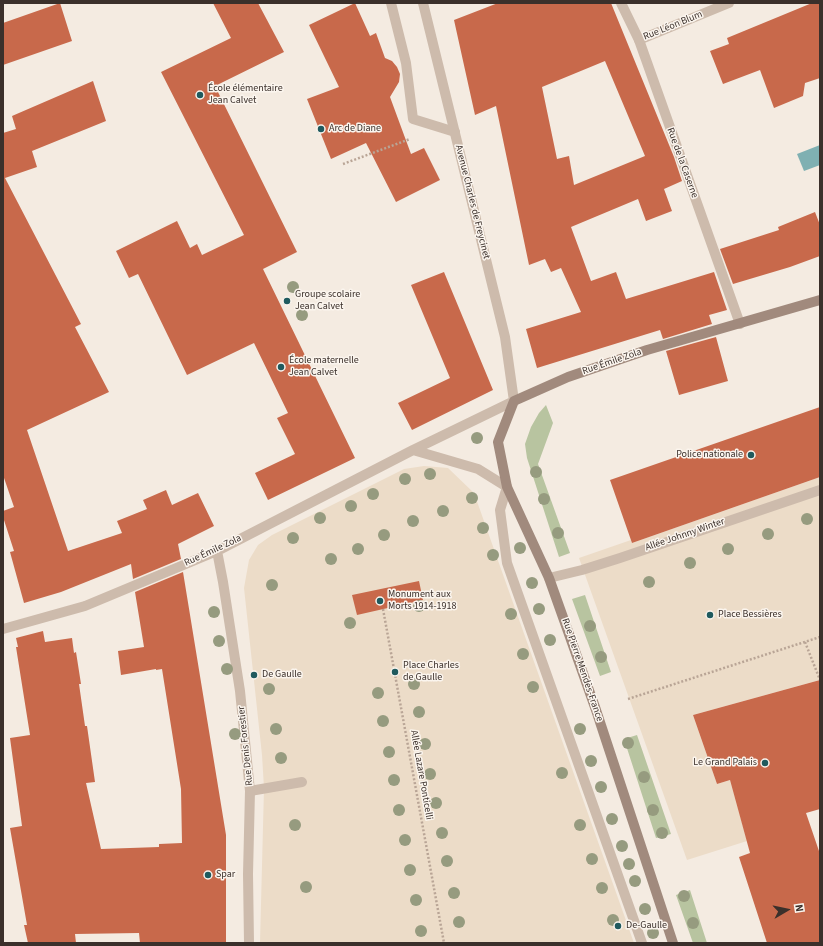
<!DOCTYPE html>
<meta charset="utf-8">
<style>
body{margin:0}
#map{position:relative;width:823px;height:946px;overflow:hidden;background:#f4ebe1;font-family:"Source Sans 3",sans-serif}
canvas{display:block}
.frame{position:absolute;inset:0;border:4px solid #3b302b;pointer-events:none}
.north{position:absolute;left:767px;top:890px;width:40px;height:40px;-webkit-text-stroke:3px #fbf5ee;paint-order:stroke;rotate:81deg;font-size:11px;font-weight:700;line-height:16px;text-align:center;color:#3b302b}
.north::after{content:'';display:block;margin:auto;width:14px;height:18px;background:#3b302b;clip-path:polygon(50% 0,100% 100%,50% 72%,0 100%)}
</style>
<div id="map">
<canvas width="823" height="946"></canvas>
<div class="frame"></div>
<div class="north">N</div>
</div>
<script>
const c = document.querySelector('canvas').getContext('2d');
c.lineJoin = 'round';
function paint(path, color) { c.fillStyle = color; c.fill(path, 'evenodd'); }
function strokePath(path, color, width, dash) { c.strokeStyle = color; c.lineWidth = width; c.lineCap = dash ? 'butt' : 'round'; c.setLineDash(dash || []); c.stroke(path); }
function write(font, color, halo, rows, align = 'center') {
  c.font = font + ' "Source Sans 3",sans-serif'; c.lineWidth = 3; c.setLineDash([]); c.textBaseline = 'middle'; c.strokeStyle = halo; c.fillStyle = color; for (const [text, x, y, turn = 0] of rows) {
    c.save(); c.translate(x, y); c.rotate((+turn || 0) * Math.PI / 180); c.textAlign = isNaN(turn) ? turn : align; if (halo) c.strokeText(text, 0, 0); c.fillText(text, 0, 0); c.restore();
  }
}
paint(new Path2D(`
 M546 405 553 423 538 464 570 553 559 557 527 458 525 444 531 427 539 413Z
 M585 595 611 672 600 676 572 599Z
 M637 735 671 834 656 838 624 739Z
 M690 890 707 943H693L676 895Z`), '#b8c4a0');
paint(new Path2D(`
 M424 466 448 468 474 493 634 943H260L264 788 262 755 244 588 249 560 258 545 272 535 404 469Z
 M820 477V680L693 715 717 784 730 780 747 841 687 860 579 558 631 540 632 543Z`), '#ecdcc8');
paint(new Path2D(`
 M820 145V165L804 171 797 154Z`), '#7fb0b2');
paint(new Path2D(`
 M60 3 72 41 3 65V23Z
 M213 3H258L284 52 215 86 297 252 263 269 355 458 268 500 255 473 295 454 277 418 288 413 254 343 187 375 138 274 129 278 116 251 177 221 190 248 197 244 202 255 244 235 161 72 231 38Z
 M355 3 370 36 376 33 385 58 392 61 397 67 400 74 399 82 390 97 411 154 424 148 440 180 396 202 366 143 331 159 307 99 339 87 309 25Z
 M498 3H611L674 157 682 181 664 189 672 211 646 221 638 199 571 227 591 281 616 272 626 299 714 272 727 310 709 315 712 324 663 339 660 330 537 368 526 329 581 312 561 268 551 272 545 259 529 265 496 106 475 115 454 20ZM605 61 645 156 574 185 569 156 557 159 542 87Z
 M812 3H820V78L805 83 803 96 774 108 760 70 723 84 710 51 729 44 727 38Z
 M93 81 106 121 32 151 37 167 5 178 81 324 75 327 109 392 27 430 68 551 122 533 117 521 147 509 143 500 166 490 172 505 198 493 214 526 178 544 181 559 133 579 131 564 61 592 24 603 10 552 14 551 3 517V511L14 507 3 475V133L16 129 12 116Z
 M815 212 820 225V256L790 267 733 284 720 249 779 230 778 227Z
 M444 272 493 390 412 430 398 403 450 378 411 285Z
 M716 337 728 381 679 395 666 351Z
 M820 407V477L632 543 610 480Z
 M183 572 226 835V943H140L139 933 75 934 76 943H28L24 925H27L10 828 22 826 10 738 30 735 16 647H18L16 638 43 631 45 642 72 638 74 653 76 652 81 684H79L85 726H87L95 782 86 783 101 849 159 847V844L182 843 181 789 162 669 156 670V669L121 675 118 651 144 647 135 592Z
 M419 581 423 600 357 615 352 595Z
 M820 680V809L806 813 820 854V943H767L739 857 750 853 730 780 717 784 693 715Z`), '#c8694b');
strokePath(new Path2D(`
 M343 164 410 139
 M383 609 444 943
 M805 642 820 680
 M628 699 820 637`), '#b9a596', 2.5, [2, 2]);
strokePath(new Path2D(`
 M391 3 406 63 413 119 455 132
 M639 40 740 324
 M507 487 500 510 507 563 642 943
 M549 578 582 570 620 558 820 490
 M250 791 302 782`), '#cdbbac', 10);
strokePath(new Path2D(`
 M621 3 639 40 729 3
 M413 450 478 469 507 487
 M217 551 223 582 240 691 250 791 248 874 249 943
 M3 629 85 606 217 551 413 450 514 401 505 337 423 3`), '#cdbbac', 10);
strokePath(new Path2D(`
 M673 943 596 710 549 578 507 487 498 442 514 401 568 377 647 350 820 300`), '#a18a7d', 10);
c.fillStyle = '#969b7f';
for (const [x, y] of [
 [293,287],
 [302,315],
 [477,438],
 [536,472],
 [430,474],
 [405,479],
 [373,494],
 [472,498],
 [544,499],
 [351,506],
 [443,511],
 [320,518],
 [807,519],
 [413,521],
 [483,528],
 [558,533],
 [768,534],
 [384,535],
 [293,538],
 [520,548],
 [358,549],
 [728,549],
 [493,555],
 [331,559],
 [690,563],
 [649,582],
 [532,583],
 [272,585],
 [419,606],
 [539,609],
 [214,612],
 [511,614],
 [350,623],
 [590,626],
 [550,640],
 [219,641],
 [523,654],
 [601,657],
 [227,669],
 [414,684],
 [533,687],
 [269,689],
 [378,693],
 [419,712],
 [383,721],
 [276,729],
 [580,729],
 [235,734],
 [628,743],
 [425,744],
 [389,752],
 [281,758],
 [591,761],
 [562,773],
 [430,774],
 [644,777],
 [394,780],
 [601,787],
 [436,803],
 [399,810],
 [653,810],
 [612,819],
 [295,825],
 [580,825],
 [442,833],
 [662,833],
 [405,840],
 [622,846],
 [592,859],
 [447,861],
 [629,864],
 [410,870],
 [635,881],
 [306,887],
 [602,888],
 [454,893],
 [684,896],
 [416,900],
 [645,909],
 [613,920],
 [459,922],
 [693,923],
 [421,931],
 [653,933]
]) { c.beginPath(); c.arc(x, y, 6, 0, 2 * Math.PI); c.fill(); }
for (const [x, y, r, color] of [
 [200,95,4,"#1f5a5e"],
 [321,129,4,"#1f5a5e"],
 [287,301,4,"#1f5a5e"],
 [281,367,4,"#1f5a5e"],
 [751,455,4,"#1f5a5e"],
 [380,601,4,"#1f5a5e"],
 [710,615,4,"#1f5a5e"],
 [395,672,4,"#1f5a5e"],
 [254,675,4,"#1f5a5e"],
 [765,763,4,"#1f5a5e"],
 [208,875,4,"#1f5a5e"],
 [618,926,4,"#1f5a5e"]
]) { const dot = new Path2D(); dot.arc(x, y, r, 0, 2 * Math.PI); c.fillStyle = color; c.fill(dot); strokePath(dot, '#fbf5ee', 1.5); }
write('10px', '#3b302b', '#fbf5ee', [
 ["Rue Léon Blum",673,26,-22],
 ["Rue de la Caserne",682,163,70],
 ["Avenue Charles de Freycinet",472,202,76],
 ["Rue Émile Zola",612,362,-19],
 ["Allée Johnny Winter",685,535,-19],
 ["Rue Émile Zola",213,551,-25],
 ["Rue Pierre Mendès-France",582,670,71],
 ["Rue Denis Forestier",246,746,-96],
 ["Allée Lazare Ponticelli",421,775,80]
]);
write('10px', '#3b302b', '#fbf5ee', [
 ["École élémentaire",208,89],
 ["Jean Calvet",208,101],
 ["Arc de Diane",329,129],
 ["Groupe scolaire",295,295],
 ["Jean Calvet",295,307],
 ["École maternelle",289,361],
 ["Jean Calvet",289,373],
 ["Police nationale",743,455,"right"],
 ["Monument aux",388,595],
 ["Morts 1914-1918",388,607],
 ["Place Bessières",718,615],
 ["Place Charles",403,666],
 ["de Gaulle",403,678],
 ["De Gaulle",262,675],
 ["Le Grand Palais",757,763,"right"],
 ["Spar",216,875],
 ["De-Gaulle",626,926]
], 'left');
</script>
